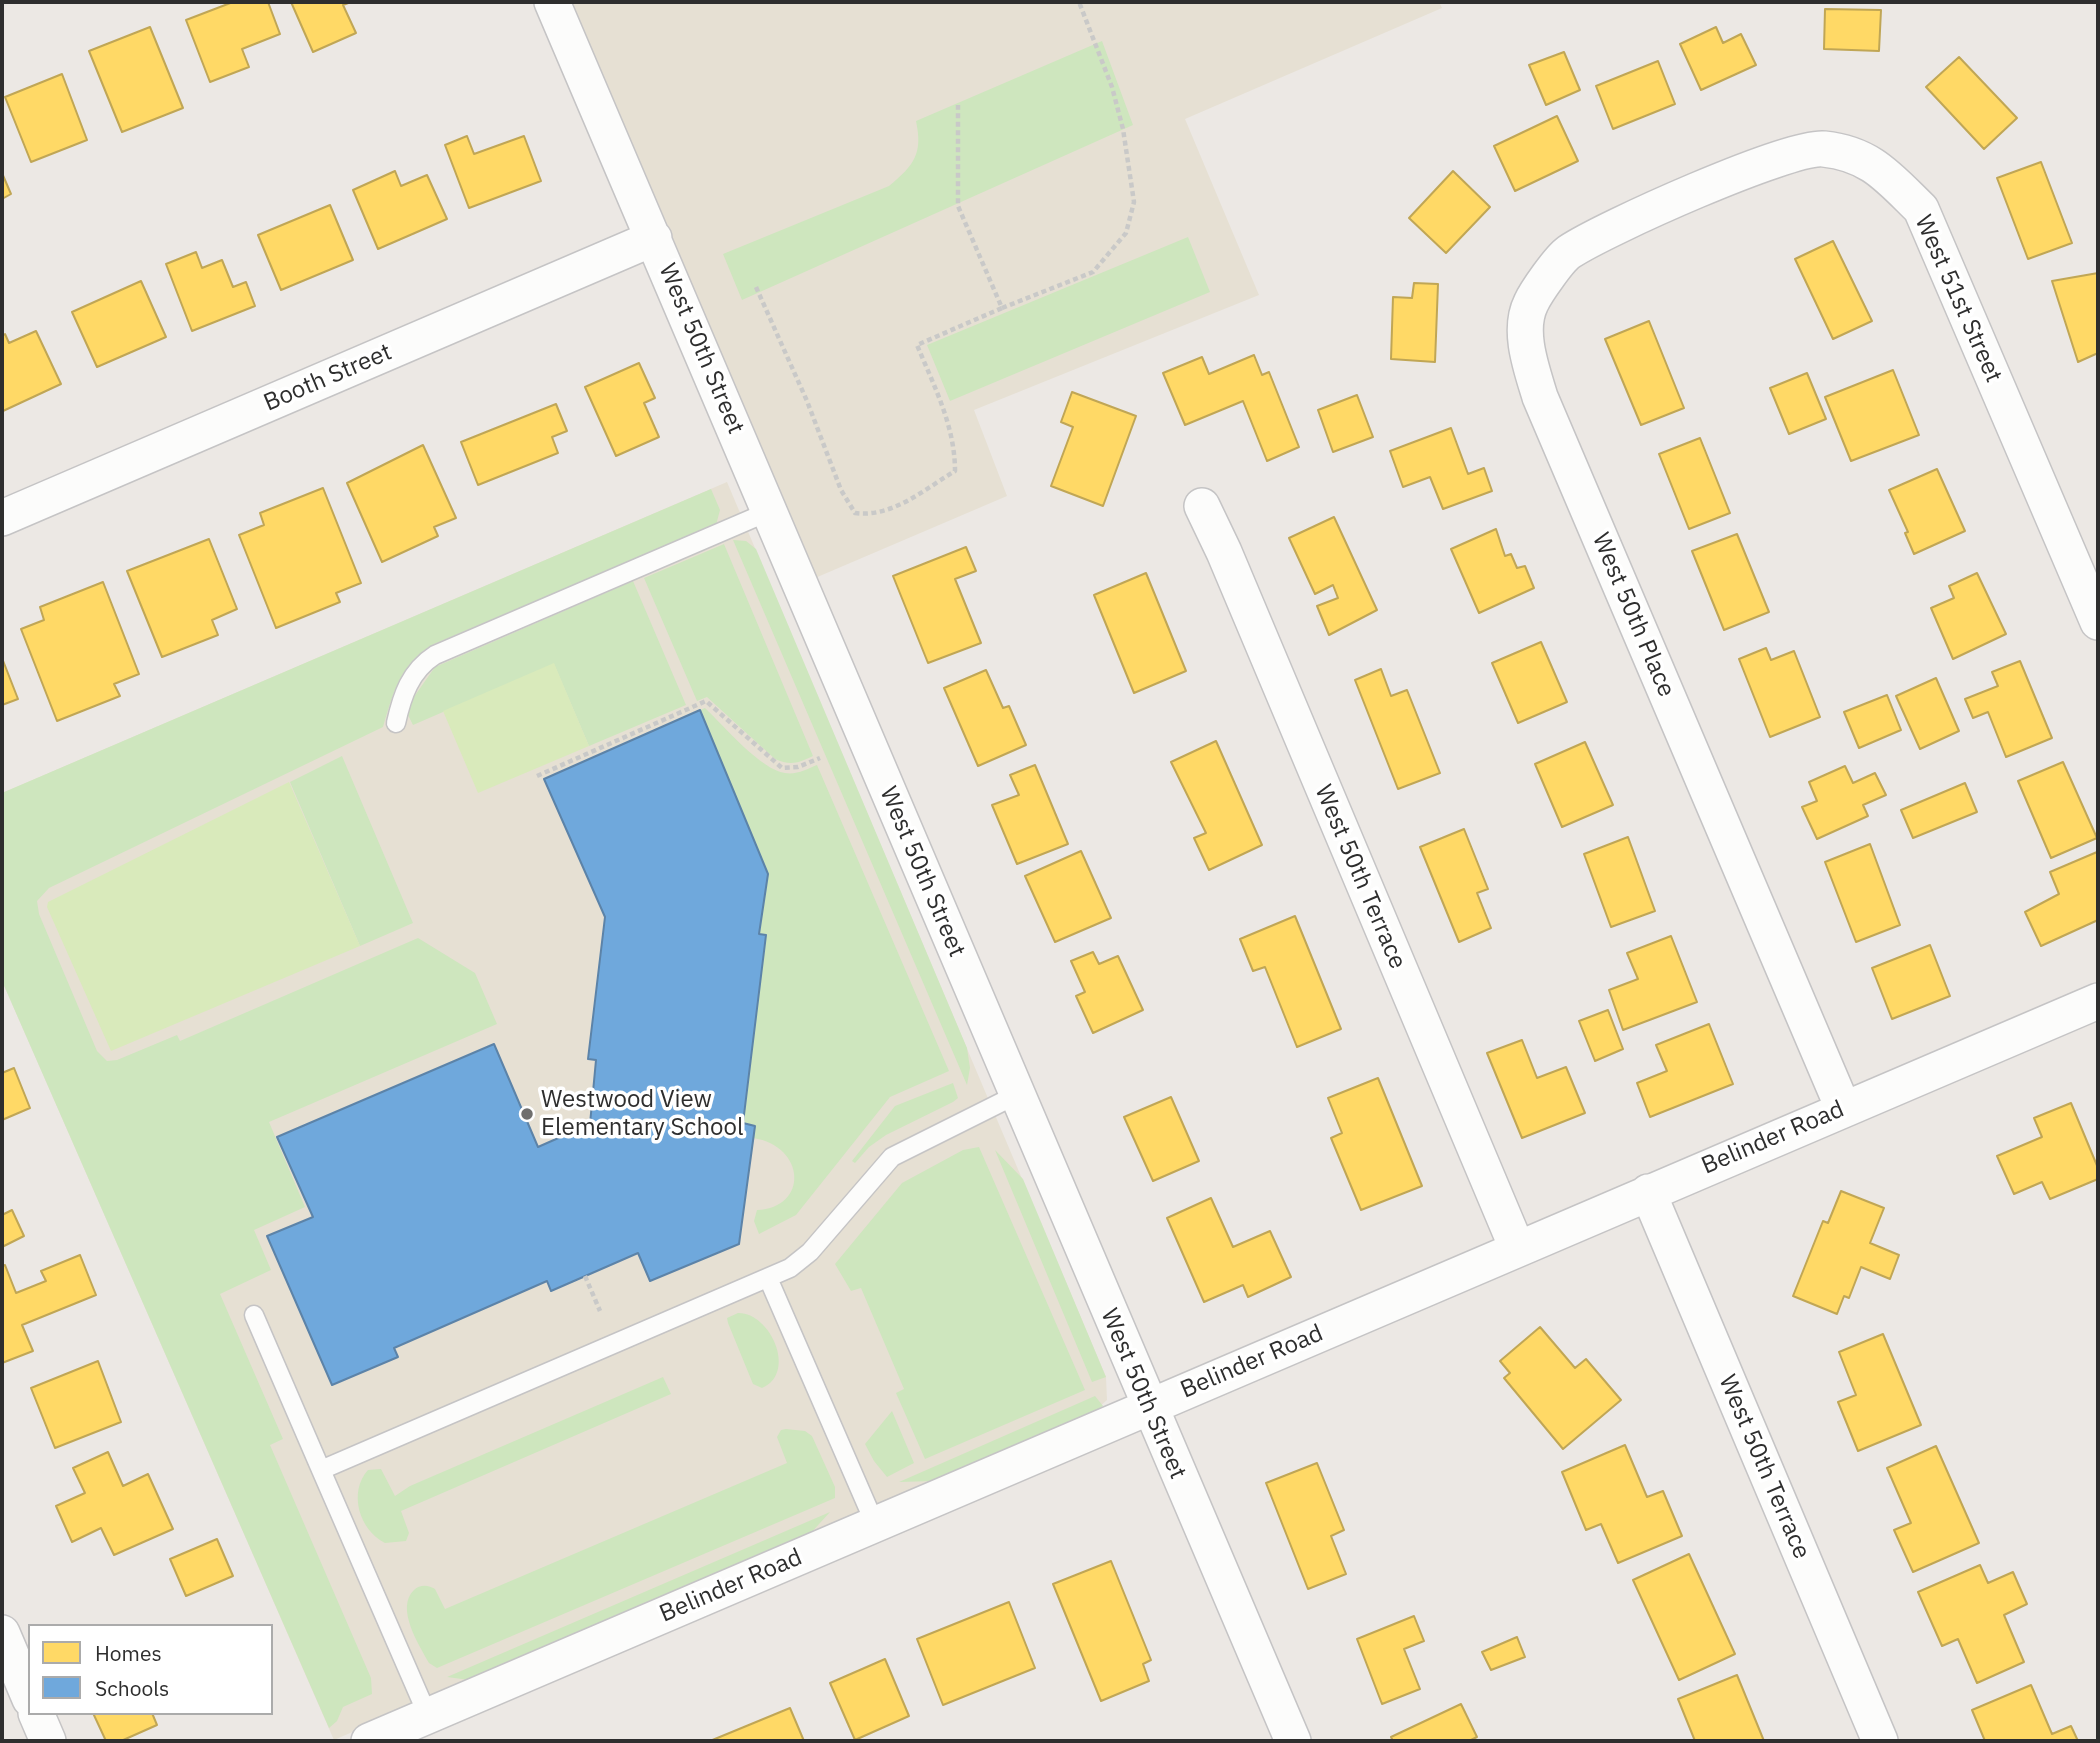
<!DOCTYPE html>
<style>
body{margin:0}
#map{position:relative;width:2100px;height:1743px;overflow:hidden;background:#ece8e4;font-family:"IBM Plex Sans",sans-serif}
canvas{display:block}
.frame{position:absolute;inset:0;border:4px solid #2e2e2e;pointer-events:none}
.legend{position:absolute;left:28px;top:1624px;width:245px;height:91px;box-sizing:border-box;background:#fff;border:2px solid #ababab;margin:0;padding:9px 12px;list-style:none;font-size:21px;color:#2e2e2e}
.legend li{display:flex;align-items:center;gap:14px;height:35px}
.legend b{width:35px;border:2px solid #ababab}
</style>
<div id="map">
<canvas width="2100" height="1743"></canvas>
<div class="frame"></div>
<ul class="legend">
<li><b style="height:19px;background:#ffd966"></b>Homes</li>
<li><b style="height:19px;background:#6fa8dc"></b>Schools</li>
</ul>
</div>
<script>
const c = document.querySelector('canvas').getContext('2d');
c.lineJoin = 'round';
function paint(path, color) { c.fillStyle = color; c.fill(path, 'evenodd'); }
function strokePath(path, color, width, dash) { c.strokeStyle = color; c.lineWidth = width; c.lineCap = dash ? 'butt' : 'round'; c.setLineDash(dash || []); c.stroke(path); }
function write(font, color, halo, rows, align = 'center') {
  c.font = font + ' "IBM Plex Sans",sans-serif'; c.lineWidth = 7; c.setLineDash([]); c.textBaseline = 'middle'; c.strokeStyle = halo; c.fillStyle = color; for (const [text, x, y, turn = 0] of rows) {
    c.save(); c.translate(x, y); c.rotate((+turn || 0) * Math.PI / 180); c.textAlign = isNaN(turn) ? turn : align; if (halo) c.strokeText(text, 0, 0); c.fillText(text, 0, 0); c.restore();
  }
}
paint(new Path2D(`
 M565 2H1439L1442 8 1185 119 1259 295 974 410 1007 496 808 581Z
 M727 482 1106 1377 1107 1400 1095 1411 334 1740 2 981V793Z`), '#e6e0d3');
paint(new Path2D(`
 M1102 41 1133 125 742 300 723 254 889 186C914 165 923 154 916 121Z
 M1188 237 1210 292 950 401 927 345Z
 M711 489 720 510 716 525 434 644C401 662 393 693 383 727L49 888 37 901 39 914 97 1051 107 1061 117 1060 177 1035 180 1041 418 938 475 973 497 1024 269 1122 305 1207 254 1230 271 1270 220 1294 283 1439 270 1445 371 1678 372 1694 343 1707 337 1721 329 1728 2 981V793Z
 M733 540 746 541 756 549 967 1048 970 1068 967 1085Z
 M724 544 813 756C799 763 790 766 775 759L707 697 697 701 644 578Z
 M633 581 686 705 589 746 554 664 413 725 408 715 411 701 435 667Z
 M705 708C724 726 761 770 785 773 797 775 807 769 817 765L949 1071 890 1097 796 1215 759 1234 754 1221 757 1210C809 1208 806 1146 753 1138L755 1126 743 1123 766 936 759 934 768 874 700 710Z
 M342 756 413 923 360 946 290 782Z
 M953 1083 958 1098 953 1102 886 1135 869 1147 855 1163 852 1161 895 1106Z
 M979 1147 1085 1390 925 1459 896 1393 904 1389 861 1288 851 1291 835 1264 902 1183 963 1150Z
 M995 1150 1023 1179 1106 1377 1092 1382Z
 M738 1313C770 1312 798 1373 762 1388L753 1384 728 1323 727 1318Z
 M663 1377 671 1394 401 1511 409 1533 406 1541 385 1543C359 1530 348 1492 368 1470L381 1469 395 1496 410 1486Z
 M1095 1396 1103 1406 1095 1411 934 1481 899 1482Z
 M892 1411 914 1463 887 1477 874 1461 865 1444Z
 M786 1429 805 1431 812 1436 835 1487V1498L437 1668 429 1663C419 1645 395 1608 414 1590 420 1584 429 1585 435 1589L445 1609 787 1463 777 1437 781 1430Z
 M830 1512 809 1535 469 1680 447 1677Z`), '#cee6be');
paint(new Path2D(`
 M554 663 589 746 478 793 443 711Z
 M289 782 360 946 111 1051 47 907 48 902Z`), '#d9eabb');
const homes = new Path2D(`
 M233 2H268L280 34 242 49 249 67 210 82 186 20Z
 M291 2H351L343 5 356 33 313 52Z
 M1825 9 1881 10 1879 51 1824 49Z
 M150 27 183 108 122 132 89 51Z
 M1716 27 1723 43 1741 34 1756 65 1701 90 1680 44Z
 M1564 52 1580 90 1546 105 1529 65Z
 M1959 57 2017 118 1984 149 1926 87Z
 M1658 61 1675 104 1613 129 1596 86Z
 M62 74 87 140 31 162 5 97Z
 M1557 116 1578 161 1515 191 1494 146Z
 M467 136 474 154 524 136 541 181 469 208 445 145Z
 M2041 162 2072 243 2028 259 1997 178Z
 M395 171 401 186 427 175 447 219 378 249 353 190Z
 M1453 171 1490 207 1446 253 1409 218Z
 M2 173 11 194 2 199Z
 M330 205 353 260 281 290 258 235Z
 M1833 241 1872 321 1833 339 1795 259Z
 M196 252 202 268 222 260 233 287 246 282 255 306 192 331 166 264Z
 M2098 273V353L2078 362 2052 281Z
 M141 281 166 337 97 367 72 312Z
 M1414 283 1438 284 1435 362 1391 359 1393 297 1412 298Z
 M1649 321 1684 408 1641 425 1605 339Z
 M36 331 61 384 3 411 2 336 5 334 9 343Z
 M1254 355 1262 375 1269 372 1299 447 1267 461 1243 401 1185 425 1163 373 1202 357 1209 374Z
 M639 363 655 398 644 403 659 437 616 456 585 387Z
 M1893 370 1919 435 1851 461 1825 397Z
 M1807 373 1826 419 1789 434 1770 388Z
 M1072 392 1136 416 1103 506 1051 486 1073 427 1061 422Z
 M1357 395 1373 437 1333 452 1318 410Z
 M556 404 567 431 552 437 558 453 478 485 461 442Z
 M1451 428 1468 474 1484 468 1492 491 1443 509 1430 477 1403 487 1390 451Z
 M1700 438 1730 513 1689 529 1659 454Z
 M423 445 456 518 434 527 438 536 382 562 347 483Z
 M1937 469 1965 531 1914 554 1905 533 1908 532 1889 490Z
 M323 488 361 583 336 593 340 602 276 628 239 535 264 525 260 513Z
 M1334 517 1377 610 1329 635 1317 606 1338 598 1333 585 1315 594 1289 538Z
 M1496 529 1505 556 1511 554 1517 568 1525 566 1534 588 1479 613 1451 549Z
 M1737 534 1769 612 1724 630 1692 551Z
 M209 539 237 609 212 620 218 635 162 657 127 571Z
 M966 547 976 571 955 579 981 643 928 663 893 576Z
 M1146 573 1186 671 1134 693 1094 595Z
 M1977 573 2006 634 1953 659 1931 608 1954 598 1949 586Z
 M103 582 139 674 114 684 120 696 57 721 21 629 44 620 40 607Z
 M1541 642 1567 702 1518 723 1492 663Z
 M1766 648 1771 660 1794 651 1820 717 1770 737 1739 659Z
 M2 658 18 699 2 705Z
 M2020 661 2052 738 2006 757 1988 712 1973 718 1965 699 1998 686 1992 672Z
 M1381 669 1391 696 1407 690 1440 773 1398 789 1355 680Z
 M986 670 1003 708 1009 706 1026 745 978 766 944 688Z
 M1936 678 1959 731 1920 749 1896 696Z
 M1887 695 1901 730 1859 748 1844 712Z
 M1216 741 1262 845 1209 870 1194 838 1206 833 1171 762Z
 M1585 742 1613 805 1562 827 1535 764Z
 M2063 762 2097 838 2051 858 2018 781Z
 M1035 765 1068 844 1017 864 992 805 1019 795 1010 775Z
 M1845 766 1853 783 1875 773 1886 795 1863 805 1868 816 1817 839 1802 807 1817 801 1809 782Z
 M1965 783 1977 812 1913 838 1901 810Z
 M1464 829 1488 889 1477 893 1491 928 1459 942 1420 847Z
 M1628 837 1655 911 1611 927 1584 854Z
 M1870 844 1900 925 1856 942 1825 862Z
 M1081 851 1111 918 1055 942 1025 876Z
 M2097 852 2098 920 2041 946 2025 912 2059 894 2050 872Z
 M1295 916 1341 1029 1297 1047 1265 967 1253 971 1240 939Z
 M1671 936 1697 1002 1623 1030 1609 990 1638 979 1627 953Z
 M1930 945 1950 996 1892 1019 1872 968Z
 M1093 952 1099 964 1118 956 1143 1010 1093 1033 1076 996 1085 992 1071 961Z
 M1608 1010 1623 1049 1595 1061 1579 1021Z
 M1709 1024 1733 1084 1650 1117 1637 1083 1667 1071 1656 1045Z
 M1522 1040 1537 1078 1566 1067 1585 1113 1522 1138 1487 1053Z
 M14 1068 30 1108 2 1120V1073Z
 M1378 1078 1422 1186 1361 1210 1331 1138 1342 1133 1328 1098Z
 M1171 1097 1199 1161 1153 1181 1124 1117Z
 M2071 1103 2098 1168V1179L2050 1199 2042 1182 2014 1194 1997 1156 2042 1137 2034 1118Z
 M1841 1191 1884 1208 1870 1243 1899 1255 1890 1279 1861 1267 1849 1298 1844 1296 1837 1314 1793 1296 1823 1221 1828 1223Z
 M1211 1198 1233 1247 1270 1231 1291 1277 1248 1297 1243 1285 1204 1302 1167 1218Z
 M12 1210 24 1236 2 1247V1215Z
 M80 1255 96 1295 22 1325 33 1351 2 1363V1266L5 1265 16 1293 46 1281 41 1271Z
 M1540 1327 1575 1368 1586 1359 1621 1400 1563 1449 1504 1378 1510 1373 1500 1361Z
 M1883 1334 1921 1425 1858 1451 1838 1402 1856 1395 1839 1352Z
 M98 1361 121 1422 55 1448 31 1388Z
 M1625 1445 1647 1497 1663 1491 1682 1536 1618 1563 1601 1524 1586 1530 1562 1472Z
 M1936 1446 1979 1543 1913 1572 1894 1530 1911 1523 1887 1468Z
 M108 1452 123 1486 148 1474 173 1529 114 1555 101 1528 72 1542 56 1506 85 1493 73 1468Z
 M1317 1463 1344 1530 1331 1536 1346 1574 1308 1589 1266 1483Z
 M217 1539 233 1576 186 1596 170 1559Z
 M1689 1554 1735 1654 1679 1680 1633 1580Z
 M1111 1561 1151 1660 1143 1664 1149 1681 1101 1701 1053 1584Z
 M1980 1565 1988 1583 2013 1572 2027 1604 2004 1615 2024 1662 1977 1683 1958 1639 1942 1646 1918 1592Z
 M1009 1602 1035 1668 943 1705 917 1639Z
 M1414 1616 1424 1641 1404 1649 1420 1689 1382 1704 1357 1639Z
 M1517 1637 1525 1657 1491 1670 1482 1652Z
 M885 1659 909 1716 855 1740 830 1683Z
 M1737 1675 1764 1741H1695L1678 1699Z
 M2031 1685 2052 1734 2071 1726 2078 1741H1985L1972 1710Z
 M1461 1704 1477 1737 1469 1741H1393L1391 1737Z
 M790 1708 804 1741H710Z
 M93 1713H152L157 1725 121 1741H106Z`);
paint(homes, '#ffd966');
strokePath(homes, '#c0a655', 2);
const schools = new Path2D(`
 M700 710 768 874 759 934 766 935 743 1123 755 1126 739 1244 650 1281 638 1253 551 1291 547 1281 394 1348 398 1357 332 1385 267 1236 313 1217 277 1137 494 1044 538 1147 590 1124 596 1060 588 1059 605 917 544 779Z`);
paint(schools, '#6fa8dc');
strokePath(schools, '#5c83a8', 2);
const lane = new Path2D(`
 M396 723C402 696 410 671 435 655L770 511
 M768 1278 875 1524
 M254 1315 321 1470
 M428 1716 321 1470 790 1268 810 1252 892 1157 1016 1095`);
const street = new Path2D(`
 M552 2 1293 1741
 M1202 506 1224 552 1517 1248
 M2 518 654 238
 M1843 1108 1540 397C1532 370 1517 331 1531 303 1536 292 1559 259 1569 252 1603 229 1790 145 1824 149 1871 154 1889 178 1921 209L2098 622
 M1648 1192 1880 1741
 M2 1633 30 1699
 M36 1713 48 1741
 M369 1741 2098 1001`);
strokePath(lane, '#c5c4c5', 21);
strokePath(street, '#c5c4c5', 38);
strokePath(new Path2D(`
 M756 287 807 401 841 490 855 513C892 518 925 489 955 471 955 426 934 386 917 345L1002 308 958 206V105
 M1002 308 1093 272 1126 233 1134 202 1123 129 1112 87 1079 2
 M537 776 706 701 782 768 798 767 820 758
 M585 1276 600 1311`), '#c9c9c8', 4.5, [5, 3.5]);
strokePath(lane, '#fcfcfb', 18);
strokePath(street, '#fcfcfb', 35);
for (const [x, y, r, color] of [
 [527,1114,7,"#706f6e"]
]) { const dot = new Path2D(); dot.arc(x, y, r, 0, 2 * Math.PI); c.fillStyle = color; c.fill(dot); strokePath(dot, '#fff', 2.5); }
write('24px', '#2e2e2e', '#fff', [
 ["West 51st Street",1958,299,66],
 ["West 50th Street",701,349,67],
 ["Booth Street",328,378,-23],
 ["West 50th Place",1633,615,67],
 ["West 50th Street",922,872,67],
 ["West 50th Terrace",1360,877,67],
 ["Belinder Road",1773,1138,-23],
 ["Belinder Road",1252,1362,-23],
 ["West 50th Street",1143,1394,67],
 ["West 50th Terrace",1764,1467,67],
 ["Belinder Road",731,1586,-23]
]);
write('24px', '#2e2e2e', '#fff', [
 ["Westwood View",541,1100],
 ["Elementary School",541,1128]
], 'left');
</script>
